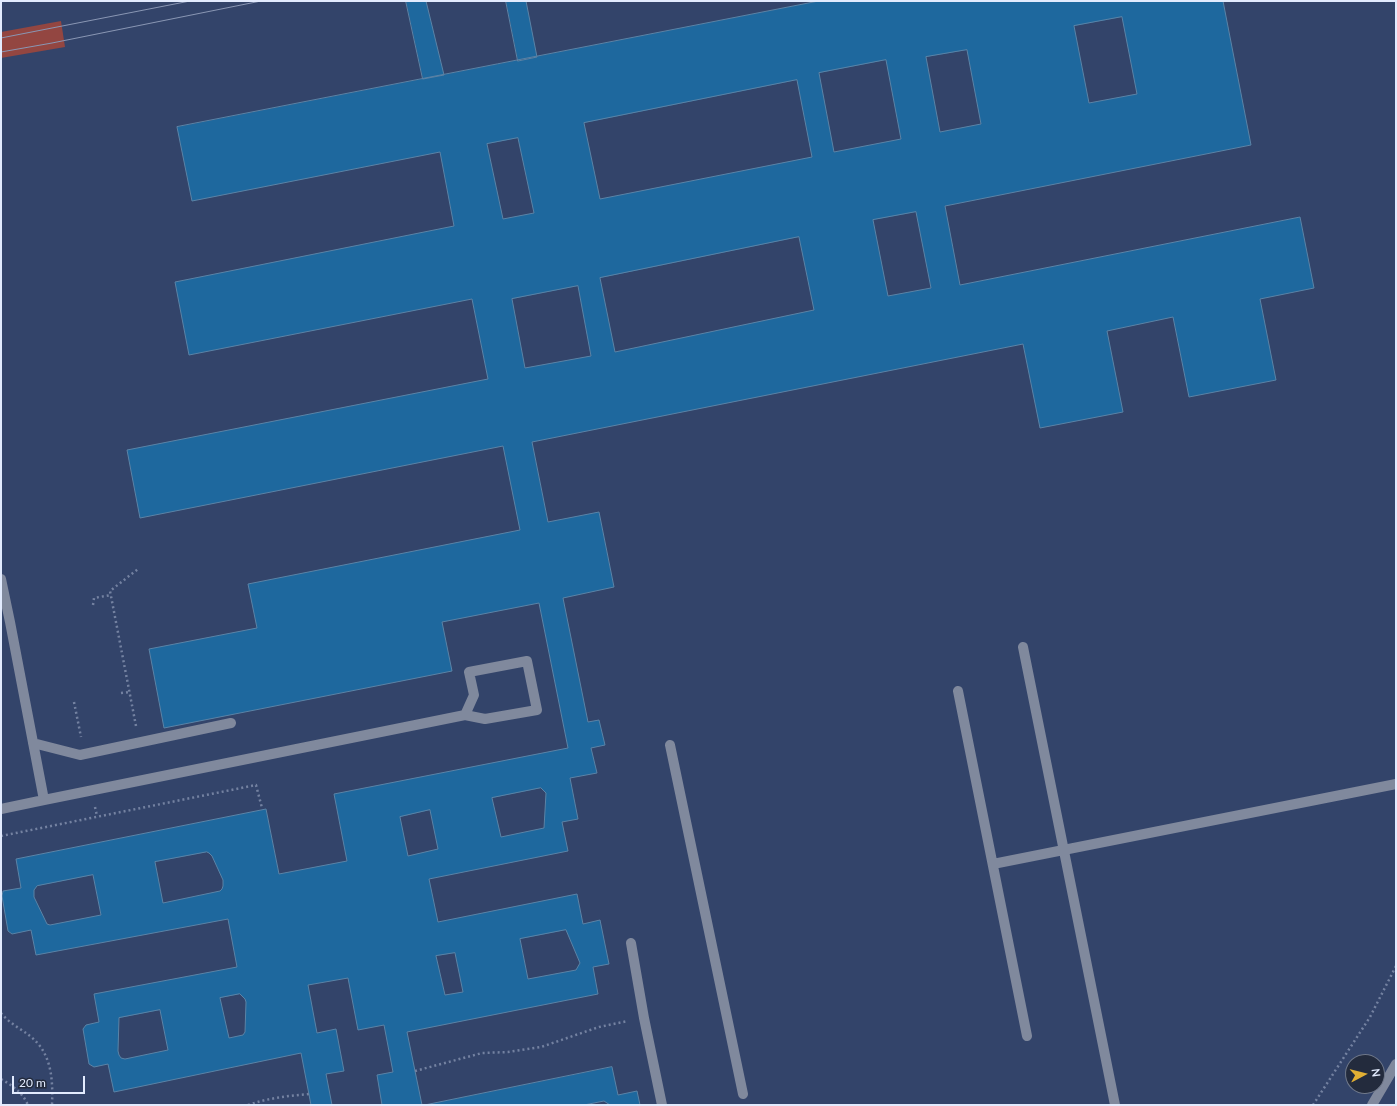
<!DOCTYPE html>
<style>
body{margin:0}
#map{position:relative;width:1397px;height:1106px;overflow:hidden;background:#33446a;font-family:Lato,sans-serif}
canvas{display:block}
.frame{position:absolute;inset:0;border:2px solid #e2ebfe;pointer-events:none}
.north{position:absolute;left:1345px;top:1054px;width:40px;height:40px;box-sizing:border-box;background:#232b3d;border:1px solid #6f788a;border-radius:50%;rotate:83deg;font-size:11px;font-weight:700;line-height:16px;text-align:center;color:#e2ebfe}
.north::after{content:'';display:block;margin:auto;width:14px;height:18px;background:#e1af34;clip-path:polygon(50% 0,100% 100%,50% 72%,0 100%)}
.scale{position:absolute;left:12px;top:1076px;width:73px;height:18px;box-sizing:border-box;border:2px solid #e2ebfe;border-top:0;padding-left:5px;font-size:12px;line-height:14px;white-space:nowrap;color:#e2ebfe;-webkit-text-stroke:3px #232b3d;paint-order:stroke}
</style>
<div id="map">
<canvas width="1397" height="1106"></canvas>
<div class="frame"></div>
<div class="north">N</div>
<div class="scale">20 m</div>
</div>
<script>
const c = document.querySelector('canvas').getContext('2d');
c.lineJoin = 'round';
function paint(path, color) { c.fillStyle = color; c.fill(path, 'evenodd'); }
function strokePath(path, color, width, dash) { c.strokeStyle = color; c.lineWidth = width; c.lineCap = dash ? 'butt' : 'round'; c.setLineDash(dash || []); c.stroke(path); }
paint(new Path2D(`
 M61 21 65 47 1 58V32Z`), '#934641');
const building = new Path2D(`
 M406 1H426L444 75 423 79Z
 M506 1H526L537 57 518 61Z
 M819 1H1223L1251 145 945 206 960 285 1300 217 1314 288 1260 299 1276 380 1189 397 1173 317 1107 331 1123 412 1040 428 1023 344 532 442 548 522 599 512 614 587 563 598 588 722 599 720 605 745 591 748 597 773 570 778 578 819 562 822 568 851 429 879 438 922 577 894 583 924 600 920 609 964 593 967 598 994 407 1032 422 1105H382L377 1075 393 1072 384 1025 358 1030 348 978 308 985 317 1033 336 1029 344 1071 326 1074 332 1105H311L301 1053 114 1092 108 1064 94 1067 89 1064 83 1029 86 1025 99 1022 94 994 237 967 228 919 36 955 31 930 12 934 8 931 2 896 3 891 21 888 16 859 266 809 279 874 347 861 334 794 568 748 539 603 442 622 452 671 164 728 149 649 257 628 248 584 520 530 503 446 140 518 127 450 488 379 472 299 189 355 175 282 454 226 440 152 192 201 177 127ZM1122 17 1137 94 1089 103 1074 26ZM967 50 981 124 940 132 926 57ZM886 60 901 139 834 152 819 73ZM797 80 812 157 600 199 584 123ZM518 138 534 213 503 219 487 144ZM916 212 931 288 888 296 873 220ZM799 237 814 310 615 352 600 278ZM578 286 591 356 525 368 512 299ZM541 788 546 793 544 828 501 837 492 798ZM430 810 438 849 408 856 400 817ZM207 852 209 853 212 856 223 880V886L222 889 220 891 163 903 155 862ZM93 875 101 915 50 925 47 924 34 897V890L37 886ZM566 930 580 963 576 970 528 979 520 939ZM455 953 463 992 445 995 436 956ZM240 994 245 999 246 1002 245 1032 243 1035 229 1038 220 998ZM160 1010 168 1050 125 1059 121 1058 119 1055 118 1051 119 1018Z
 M612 1067 618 1095 637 1091 640 1105H610L604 1101 584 1105H425Z`);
paint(building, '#1e689e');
strokePath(building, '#5b83a6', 1);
strokePath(new Path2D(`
 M93 605 94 598 111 595
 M121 693 130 692
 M74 702 81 737
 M136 726 110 591 138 569
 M95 807 97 816
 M1 836 256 785 262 808
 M1 1013C9 1023 21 1029 30 1036 52 1053 53 1080 52 1105
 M415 1071 482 1053 508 1052 541 1047 599 1027 628 1021
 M1 1079C13 1086 22 1092 28 1105
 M248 1105C268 1098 288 1096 309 1094
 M1313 1105 1370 1017 1396 966`), '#7482a1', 2.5, [2, 3]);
strokePath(new Path2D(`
 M1 579 10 622 44 800 1 809
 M1023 647 1115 1105
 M958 691 1027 1036
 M33 743 80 755 231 723
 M670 745 743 1094
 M44 800 465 715 485 719 537 710 527 661 469 672 474 695 465 715
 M993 864 1396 784
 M631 943 644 1018 662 1105
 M1372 1105 1396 1064`), '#80899d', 10);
strokePath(new Path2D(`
 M1 38 190 1
 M1 52 52 43 261 1`), '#8a97b4', 1);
</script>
